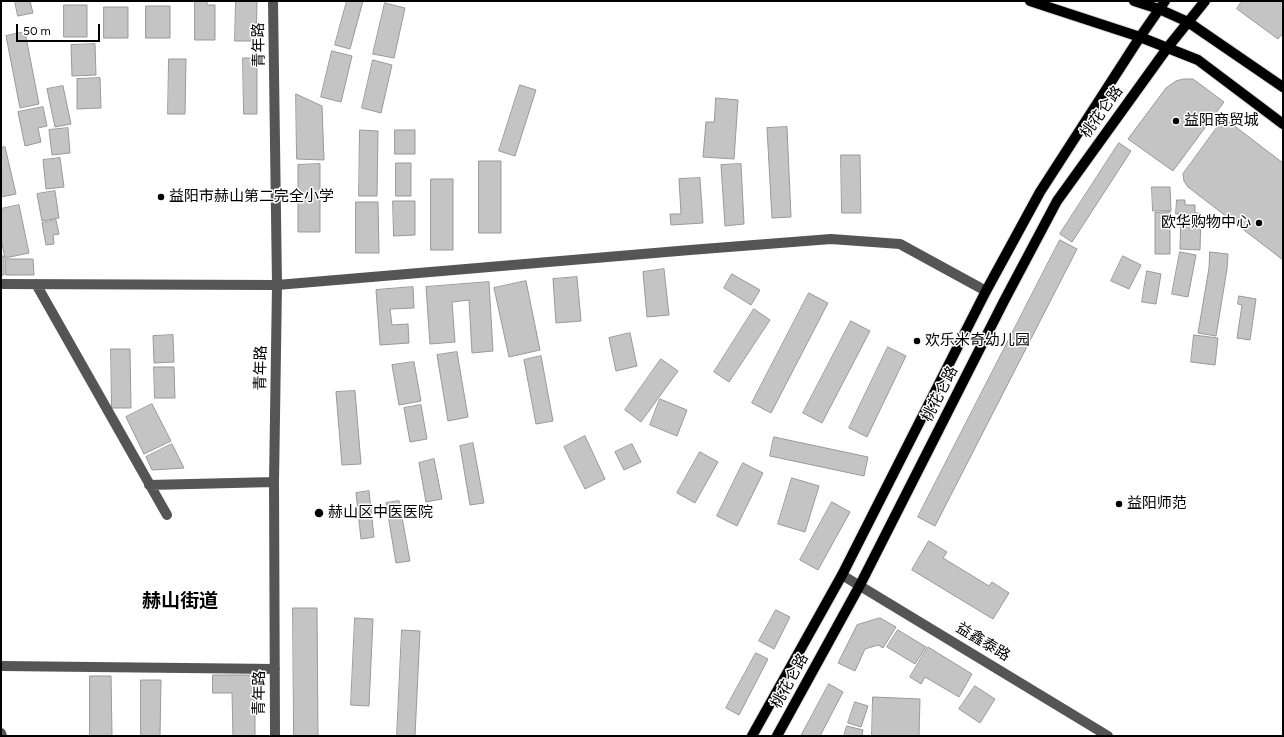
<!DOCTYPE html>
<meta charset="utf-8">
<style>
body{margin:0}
#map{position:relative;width:1284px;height:737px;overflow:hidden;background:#fff;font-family:Figtree,sans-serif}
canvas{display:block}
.frame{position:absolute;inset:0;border:2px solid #000;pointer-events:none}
.scale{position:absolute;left:16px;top:24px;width:84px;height:18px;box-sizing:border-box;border:2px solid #000;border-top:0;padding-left:5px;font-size:12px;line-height:14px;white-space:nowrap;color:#000;-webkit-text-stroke:3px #fff;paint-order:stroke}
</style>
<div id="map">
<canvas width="1284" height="737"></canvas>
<div class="frame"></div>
<div class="scale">50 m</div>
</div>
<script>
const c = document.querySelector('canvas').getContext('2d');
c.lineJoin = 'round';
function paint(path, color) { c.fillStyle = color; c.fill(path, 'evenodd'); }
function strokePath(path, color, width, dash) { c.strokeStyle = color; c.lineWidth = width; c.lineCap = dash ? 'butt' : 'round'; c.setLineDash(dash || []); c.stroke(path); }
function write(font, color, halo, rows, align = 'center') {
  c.font = font + ' Figtree,"Noto Sans SC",sans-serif'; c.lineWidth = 3; c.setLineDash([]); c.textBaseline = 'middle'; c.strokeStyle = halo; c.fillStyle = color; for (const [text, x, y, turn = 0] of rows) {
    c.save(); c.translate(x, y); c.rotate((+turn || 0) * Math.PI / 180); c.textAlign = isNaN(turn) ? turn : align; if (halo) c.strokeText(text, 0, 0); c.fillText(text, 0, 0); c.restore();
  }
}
const building = new Path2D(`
 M15 1H30L33 13 18 16Z
 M195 1H207V5H215V40H195Z
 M236 1H257L256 41H235Z
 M347 1H363L350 49 335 45Z
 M1242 1H1283V33L1278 39 1237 9Z
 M385 3 405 8 394 58 373 54Z
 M64 5H87V37H64Z
 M146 6H170V38H146Z
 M104 7H128V38H104Z
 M25 32 39 104 20 108 6 36Z
 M95 44 96 75 72 76 71 45Z
 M332 51 352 56 341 102 321 97Z
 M243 58H257V114H244Z
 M169 59H186L185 114H168Z
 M373 60 392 65 381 113 362 108Z
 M100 78 101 108 77 109V79Z
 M1184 79H1193L1224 102 1173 171 1128 139 1166 88 1176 81Z
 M520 85 536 90 515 156 499 151Z
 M63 86 71 124 55 127 47 89Z
 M296 94 322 106 324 160 297 159Z
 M716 98 738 100 734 159 703 157 706 122H714Z
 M43 107 47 126 38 128 41 142 25 146 18 112Z
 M1224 118 1283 163V260L1188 187 1184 181 1183 174Z
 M787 127 791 217 772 218 767 128Z
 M68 128 70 153 52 155 49 130Z
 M360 130 378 131 377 196H359Z
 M395 130H415V154H395Z
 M1119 143 1131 151 1072 242 1060 234Z
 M5 147 16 194 1 197V148Z
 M841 155H860L861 213H842Z
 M60 158 64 187 46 189 43 160Z
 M479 161H501V233H479Z
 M396 163H411V196H396Z
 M320 164V232H298V165Z
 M741 164 744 224 725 226 721 165Z
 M700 178 703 223 671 225 670 214H681L679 179Z
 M431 179H453V250H431Z
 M1152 187H1170L1171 211H1153Z
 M55 191 59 218 42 221 37 194Z
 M1177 200H1185V205H1195V213H1201L1200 250 1180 249 1181 214H1176Z
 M393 201H415V235L394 236Z
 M356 202H378L379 253H356Z
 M19 205 29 253 5 258 1 239V209Z
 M1170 212V254H1155V213Z
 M56 220 59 234 53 235 54 244 46 245 42 223Z
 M1060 240 1077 249 935 526 918 517Z
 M1180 252 1196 255 1188 297 1172 294Z
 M1210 252 1228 254 1227 269 1216 336 1198 333 1209 268Z
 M1 256H4V275H1Z
 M1123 256 1141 265 1129 289 1111 281Z
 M6 259H33L34 275H6Z
 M664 269 669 315 647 317 643 272Z
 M1147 271 1161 274 1156 304 1142 302Z
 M732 274 760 290 751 305 724 288Z
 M577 277 581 321 556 323 553 279Z
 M526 281 540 350 509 357 494 288Z
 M489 282 493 351 472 353 469 300 452 302 455 342 430 344 426 287Z
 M413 287 414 308 390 309 392 325 408 324 409 343 380 345 376 290Z
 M809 293 828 303 771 413 752 403Z
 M1239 296 1256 299 1250 340 1237 338 1242 305 1238 304Z
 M754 309 770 320 729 382 714 372Z
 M851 321 870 331 822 423 803 413Z
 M630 333 637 366 616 371 609 338Z
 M173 335 174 362 154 363 153 336Z
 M1194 335 1218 338 1215 365 1191 362Z
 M888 347 906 356 867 437 849 428Z
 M111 349H130L131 408H112Z
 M457 352 468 417 448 421 437 355Z
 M541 356 553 421 536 424 524 360Z
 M661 359 678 371 641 422 625 410Z
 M414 362 421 401 399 405 392 365Z
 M154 367H174L175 398H155Z
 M355 391 361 464 342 465 336 392Z
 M660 399 687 410 677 436 650 425Z
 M152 404 171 441 144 454 126 417Z
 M421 405 427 439 410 442 404 408Z
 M585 436 605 479 585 489 564 447Z
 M774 437 868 457 864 476 770 456Z
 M473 443 484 503 470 505 460 446Z
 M172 444 184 468 152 470 146 457Z
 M632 444 641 462 624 470 615 452Z
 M700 452 718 462 695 503 677 493Z
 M434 459 442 499 426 502 419 463Z
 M743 463 763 473 737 526 717 516Z
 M792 478 819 486 805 532 778 524Z
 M369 491 374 537 361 539 356 493Z
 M399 501 410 561 396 563 386 503Z
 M832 502 850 512 818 570 800 560Z
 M929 541 947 552 943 558 989 586 992 582 1009 593 993 619 912 570Z
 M293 608H317L318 736H294Z
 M776 610 790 617 774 649 759 641Z
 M355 618 373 619 369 706 351 705Z
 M880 618 896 627 883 648 878 645 865 649 855 671 838 663 857 625Z
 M402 630 420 631 415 736H397Z
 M898 630 926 647 915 664 887 647Z
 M928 647 972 674 959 697 925 677 921 684 910 677Z
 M756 653 768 659 739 715 726 708Z
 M213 675H255V736H233L232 693H213Z
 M90 676H111L112 736H90Z
 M141 680H161L160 736H141Z
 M829 684 843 692 820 736H801Z
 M975 686 995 699 980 723 959 709Z
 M873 697 920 699 919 736H872Z
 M855 702 868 706 861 727 848 723Z
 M847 726 863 730 862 736H844Z`);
paint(building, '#c4c4c4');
strokePath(building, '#999', 1);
const major = new Path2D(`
 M1030 1 1140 37 1198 60 1283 124
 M1134 1 1159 9 1188 22 1283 87
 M752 736 842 575 986 291 1040 192 1140 37 1165 1
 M777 736 860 585 1004 301 1057 201 1168 47 1205 1`);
strokePath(major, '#dbdbdb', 12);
strokePath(new Path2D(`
 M273 1 277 285 274 482 275 736
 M1 284 277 285 690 250 831 239 900 244 986 291
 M36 284 167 515
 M149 485 274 482
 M842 575 1108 736
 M1 666 275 669
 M1 733 2 736`), '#555', 10);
strokePath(major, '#000', 10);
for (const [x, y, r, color] of [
 [1176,121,4,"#000"],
 [161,197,4,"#000"],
 [1259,223,4,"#000"],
 [917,341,4,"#000"],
 [1119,504,4,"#000"],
 [319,513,5,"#000"]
]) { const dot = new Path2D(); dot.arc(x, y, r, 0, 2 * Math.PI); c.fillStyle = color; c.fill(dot); strokePath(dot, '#fff', 1.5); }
write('15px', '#000', '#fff', [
 ["青年路",259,45,-91],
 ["桃花仑路",1102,112,-54],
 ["青年路",261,368,-89],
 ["桃花仑路",940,394,-63],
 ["益鑫泰路",983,642,31],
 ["桃花仑路",790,681,-61],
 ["青年路",260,693,-90]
]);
write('15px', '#000', '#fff', [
 ["益阳商贸城",1184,121],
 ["益阳市赫山第二完全小学",169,197],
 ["欧华购物中心",1251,223,"right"],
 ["欢乐米奇幼儿园",925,341],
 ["益阳师范",1127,504],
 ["赫山区中医医院",328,513]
], 'left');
write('bold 19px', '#000', '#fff', [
 ["赫山街道",180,601]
]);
</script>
